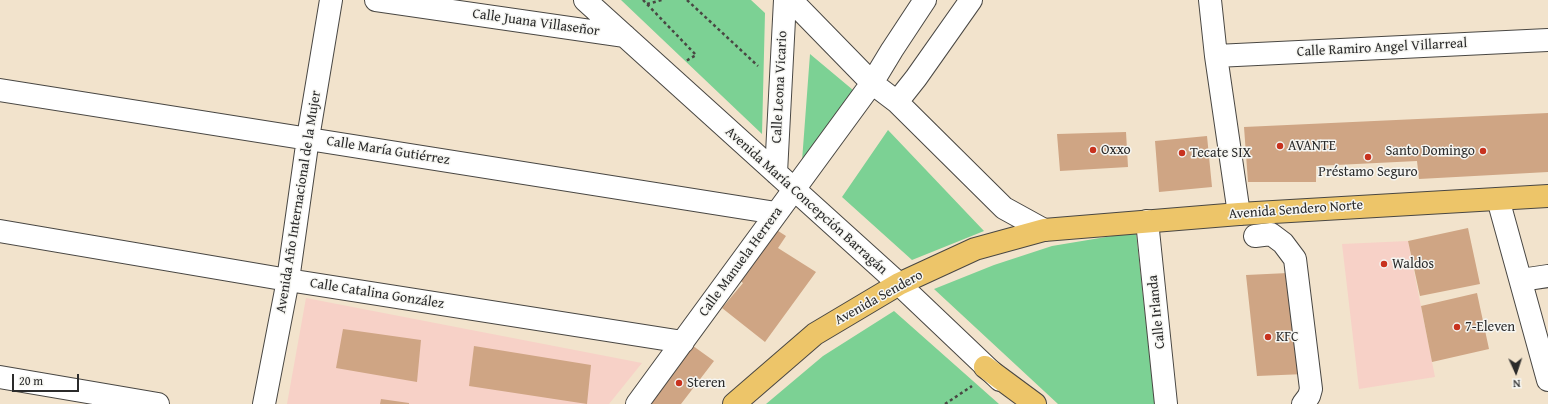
<!DOCTYPE html>
<meta charset="utf-8">
<style>
body{margin:0}
#map{position:relative;width:1548px;height:404px;overflow:hidden;background:#f2e3cc;font-family:"Gentium Book Plus",serif}
canvas{display:block}
.north{position:absolute;left:1496px;top:352px;width:40px;height:40px;-webkit-text-stroke:3px #f6f6f2;paint-order:stroke;rotate:177deg;font-size:11px;font-weight:700;line-height:16px;text-align:center;color:#2b2b2b}
.north::after{content:'';display:block;margin:auto;width:14px;height:18px;background:#2b2b2b;clip-path:polygon(50% 0,100% 100%,50% 72%,0 100%)}
.scale{position:absolute;left:12px;top:374px;width:67px;height:18px;box-sizing:border-box;border:2px solid #2b2b2b;border-top:0;padding-left:5px;font-size:12px;line-height:14px;white-space:nowrap;color:#2b2b2b;-webkit-text-stroke:3px #f6f6f2;paint-order:stroke}
</style>
<div id="map">
<canvas width="1548" height="404"></canvas>
<div class="north">N</div>
<div class="scale">20 m</div>
</div>
<script>
const c = document.querySelector('canvas').getContext('2d');
c.lineJoin = 'round';
function paint(path, color) { c.fillStyle = color; c.fill(path, 'evenodd'); }
function strokePath(path, color, width, dash) { c.strokeStyle = color; c.lineWidth = width; c.lineCap = dash ? 'butt' : 'round'; c.setLineDash(dash || []); c.stroke(path); }
function write(font, color, halo, rows, align = 'center') {
  c.font = font + ' "Gentium Book Plus",serif'; c.lineWidth = 3; c.setLineDash([]); c.textBaseline = 'middle'; c.strokeStyle = halo; c.fillStyle = color; for (const [text, x, y, turn = 0] of rows) {
    c.save(); c.translate(x, y); c.rotate((+turn || 0) * Math.PI / 180); c.textAlign = isNaN(turn) ? turn : align; if (halo) c.strokeText(text, 0, 0); c.fillText(text, 0, 0); c.restore();
  }
}
paint(new Path2D(`
 M1408 241 1435 377 1359 389 1342 244Z
 M306 298 642 363 609 404H287Z`), '#f7d1c7');
paint(new Path2D(`
 M621 0H751L765 13 762 134Z
 M810 54 853 90 802 161Z
 M888 130 984 231 912 260 842 197Z
 M1136 232 1155 404H1058L934 289 994 265 1052 246Z
 M894 311 999 404H766L823 356Z`), '#7cd194');
paint(new Path2D(`
 M1548 113V172L1419 179 1417 161 1316 166V182H1248L1244 127Z
 M1126 132 1128 167 1060 171 1057 134Z
 M1207 136 1212 187 1159 192 1155 141Z
 M772 227 786 236 778 248 816 272 765 342 722 308 743 283 733 275Z
 M1468 228 1480 284 1420 296 1408 241Z
 M1288 273 1305 374 1257 376 1246 275Z
 M1477 293 1489 349 1432 362 1421 306Z
 M343 329 421 340 417 382 336 368Z
 M689 343 714 361 681 404H644Z
 M474 346 591 365 587 404 469 386Z
 M381 399 409 403V404H380Z`), '#cfa584');
const minor = new Path2D(`
 M376 0 625 36
 M585 0 899 284 1000 380
 M791 0 872 83 897 102 1004 208 1044 230
 M1210 0 1216 56 1239 214
 M1216 56 1548 40
 M0 90 776 213
 M897 102 916 78 971 0
 M776 173 785 0
 M1498 199 1548 380
 M1147 221 1166 404
 M0 231 288 280 683 342
 M1255 236 1271 234 1283 243 1295 259 1311 389 1309 396 1303 404
 M1521 280 1548 276
 M0 377 158 404
 M264 404 288 280 308 138 331 0
 M637 404 872 83 892 50 925 0`);
const major = new Path2D(`
 M985 367 1035 404
 M734 404 815 334 899 284 975 249 1044 230 1239 214 1548 196`);
strokePath(minor, '#494743', 24);
strokePath(major, '#494743', 24);
strokePath(new Path2D(`
 M643 0 696 55 686 61
 M687 0 758 66
 M647 4 662 0
 M945 404 972 386`), '#494743', 2.5, [3, 3]);
strokePath(minor, '#fff', 22);
strokePath(major, '#edc569', 22);
for (const [x, y, r, color] of [
 [1280,146,4,"#c8321e"],
 [1093,150,4,"#c8321e"],
 [1483,151,4,"#c8321e"],
 [1182,153,4,"#c8321e"],
 [1368,157,4,"#c8321e"],
 [1384,264,4,"#c8321e"],
 [1457,327,4,"#c8321e"],
 [1268,337,4,"#c8321e"],
 [679,383,4,"#c8321e"]
]) { const dot = new Path2D(); dot.arc(x, y, r, 0, 2 * Math.PI); c.fillStyle = color; c.fill(dot); strokePath(dot, '#f6f6f2', 1.5); }
write('14px', '#2b2b2b', '#f6f6f2', [
 ["Calle Juana Villaseñor",536,23,8],
 ["Calle Ramiro Angel Villarreal",1382,48,-3],
 ["Calle Leona Vicario",780,87,-87],
 ["Calle María Gutiérrez",388,151,9],
 ["Avenida María Concepción Barragán",806,201,42],
 ["Avenida Año Internacional de la Mujer",299,202,-81],
 ["Avenida Sendero Norte",1296,210,-4],
 ["Calle Manuela Herrera",741,262,-54],
 ["Calle Catalina González",377,294,9],
 ["Avenida Sendero",879,298,-29],
 ["Calle Irlanda",1157,312,-96]
]);
write('14px', '#2b2b2b', '#f6f6f2', [
 ["AVANTE",1288,146],
 ["Oxxo",1101,150],
 ["Santo Domingo",1475,151,"right"],
 ["Tecate SIX",1190,153],
 ["Préstamo Seguro",1368,172,"center"],
 ["Waldos",1392,264],
 ["7-Eleven",1465,327],
 ["KFC",1276,337],
 ["Steren",687,383]
], 'left');
</script>
